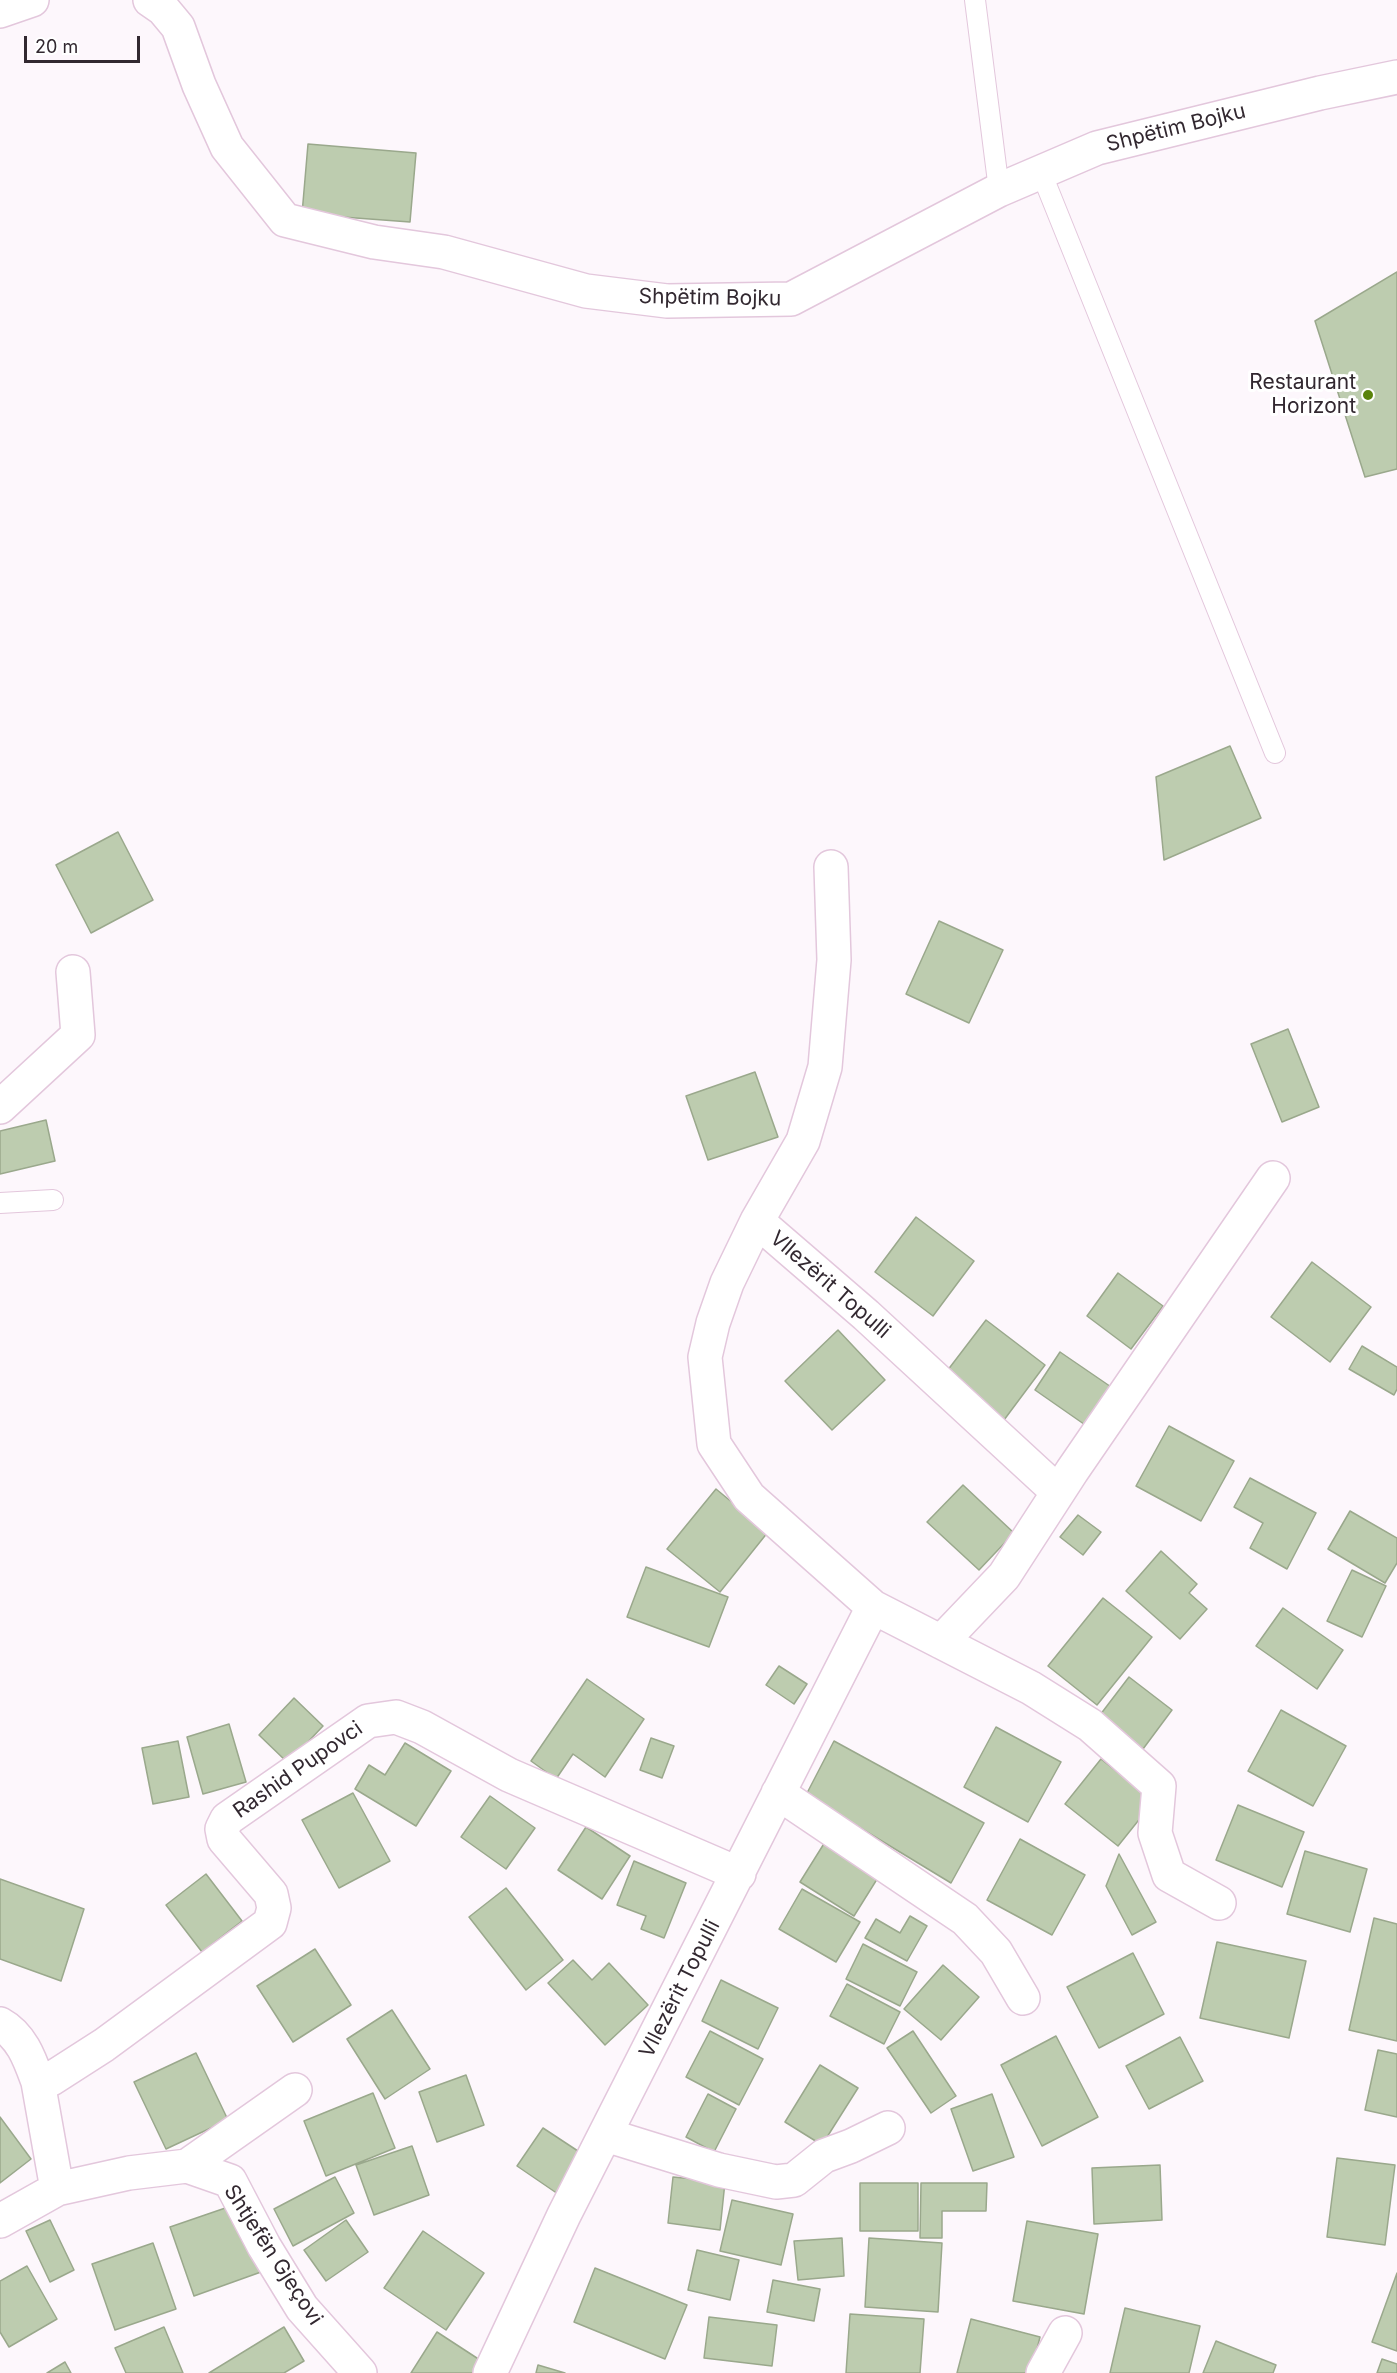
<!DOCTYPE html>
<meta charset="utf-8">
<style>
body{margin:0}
#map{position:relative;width:1397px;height:2373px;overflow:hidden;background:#fdf7fc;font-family:Inter,sans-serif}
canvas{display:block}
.scale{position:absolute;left:24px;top:36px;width:116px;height:27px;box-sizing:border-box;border:3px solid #322830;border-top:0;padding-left:8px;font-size:18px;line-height:21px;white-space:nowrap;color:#322830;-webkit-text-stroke:4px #fff;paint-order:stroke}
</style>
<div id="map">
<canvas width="1397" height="2373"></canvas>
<div class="scale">20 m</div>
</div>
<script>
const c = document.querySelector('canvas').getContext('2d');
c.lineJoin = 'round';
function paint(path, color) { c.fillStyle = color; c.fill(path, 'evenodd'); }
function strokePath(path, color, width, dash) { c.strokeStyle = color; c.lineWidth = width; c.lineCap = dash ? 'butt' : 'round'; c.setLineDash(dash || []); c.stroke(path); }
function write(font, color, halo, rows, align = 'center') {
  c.font = font + ' Inter,sans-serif'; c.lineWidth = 6; c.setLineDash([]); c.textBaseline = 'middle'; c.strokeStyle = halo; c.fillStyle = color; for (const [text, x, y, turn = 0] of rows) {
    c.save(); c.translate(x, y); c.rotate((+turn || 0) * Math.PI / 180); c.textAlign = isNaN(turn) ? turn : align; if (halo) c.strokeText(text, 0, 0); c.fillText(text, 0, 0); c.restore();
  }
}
const building = new Path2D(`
 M308 144 416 153 410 222 302 214Z
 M1397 272V469L1365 477 1315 321Z
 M1230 746 1261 818 1164 860 1156 777Z
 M118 832 153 900 91 933 56 865Z
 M939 921 1003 950 969 1023 906 994Z
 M1288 1029 1319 1107 1282 1122 1251 1044Z
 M755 1072 778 1137 708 1160 686 1096Z
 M46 1120 55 1161 0 1174V1131Z
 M916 1217 974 1261 933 1316 875 1272Z
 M1312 1262 1371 1307 1330 1362 1271 1317Z
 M1118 1273 1163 1306 1131 1349 1087 1316Z
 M986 1320 1045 1365 1004 1420 944 1375Z
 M838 1330 885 1380 832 1430 785 1381Z
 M1362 1346 1397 1367V1389L1394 1395 1349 1369Z
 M1060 1352 1117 1391 1091 1429 1035 1390Z
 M1169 1426 1234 1461 1201 1521 1136 1486Z
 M1250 1478 1316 1513 1287 1569 1250 1548 1263 1523 1234 1507Z
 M963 1485 1014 1533 979 1570 927 1522Z
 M716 1489 768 1532 720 1592 667 1549Z
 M1350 1511 1397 1538V1563L1385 1583 1328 1549Z
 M1078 1515 1101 1532 1083 1555 1060 1537Z
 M1161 1551 1197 1584 1189 1593 1207 1609 1180 1639 1126 1591Z
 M646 1567 728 1597 709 1647 627 1617Z
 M1352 1570 1386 1586 1362 1637 1327 1621Z
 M1103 1598 1152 1637 1097 1705 1048 1666Z
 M1283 1608 1343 1650 1317 1689 1256 1646Z
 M779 1666 807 1684 794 1704 766 1685Z
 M1129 1677 1172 1710 1143 1749 1100 1715Z
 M587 1679 644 1719 605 1777 573 1754 556 1779 531 1761Z
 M294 1698 323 1726 288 1763 259 1735Z
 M1281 1710 1346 1746 1313 1806 1248 1771Z
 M229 1724 246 1782 203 1794 187 1737Z
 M996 1727 1061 1762 1028 1822 964 1787Z
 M651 1738 674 1746 662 1778 640 1770Z
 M178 1741 189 1797 153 1804 142 1748Z
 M834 1741 984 1823 951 1883 806 1795Z
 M405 1743 451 1771 416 1826 355 1789 369 1765 385 1775Z
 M1101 1759 1154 1801 1118 1846 1065 1804Z
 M353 1793 390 1861 339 1888 302 1820Z
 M490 1796 535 1828 506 1869 461 1837Z
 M1238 1805 1304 1832 1282 1887 1216 1860Z
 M586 1827 630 1856 602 1899 558 1870Z
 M1020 1839 1085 1875 1052 1935 987 1900Z
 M825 1842 879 1876 854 1916 800 1882Z
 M1305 1851 1367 1869 1350 1932 1287 1914Z
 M1119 1854 1156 1922 1132 1935 1106 1886Z
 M634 1861 686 1883 664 1938 641 1929 646 1916 617 1905Z
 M206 1874 242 1921 202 1952 166 1905Z
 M0 1879 84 1909 61 1981 0 1959Z
 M506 1888 563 1960 526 1990 469 1917Z
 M802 1889 860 1922 836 1962 779 1929Z
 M910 1916 927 1926 907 1961 865 1938 876 1919 900 1933Z
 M1374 1918 1397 1924V2041L1349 2030Z
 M1217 1942 1306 1961 1289 2038 1200 2018Z
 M863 1944 917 1972 900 2006 846 1979Z
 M315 1949 351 2005 293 2042 257 1986Z
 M1133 1953 1164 2014 1099 2048 1067 1987Z
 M573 1960 592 1980 609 1963 648 2005 605 2045 548 1983Z
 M943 1965 979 1997 941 2040 904 2009Z
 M721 1980 778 2008 758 2049 702 2021Z
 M847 1984 900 2012 884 2044 830 2016Z
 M392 2010 430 2069 385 2099 347 2039Z
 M710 2031 763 2059 739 2105 686 2077Z
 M913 2031 956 2096 931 2113 887 2048Z
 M1056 2036 1098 2117 1042 2146 1001 2065Z
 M1180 2037 1203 2081 1149 2109 1126 2066Z
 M1378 2050 1397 2054V2117L1365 2110Z
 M196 2053 228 2120 166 2149 134 2082Z
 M820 2065 858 2088 822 2145 785 2122Z
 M466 2075 484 2125 437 2142 419 2092Z
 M373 2093 395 2148 326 2176 304 2121Z
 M708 2094 736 2109 714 2152 686 2137Z
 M992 2094 1014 2157 973 2171 951 2109Z
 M0 2117 31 2159 0 2183Z
 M543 2128 584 2155 558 2194 517 2166Z
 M412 2146 429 2195 374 2215 356 2165Z
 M1337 2158 1395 2165 1385 2245 1327 2237Z
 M1160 2165 1162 2220 1094 2224 1092 2168Z
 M335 2177 354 2213 293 2246 274 2209Z
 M673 2177 725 2182 720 2230 668 2223Z
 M860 2183H918V2231H860Z
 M921 2183H987L986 2211H942V2238H920Z
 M732 2200 793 2214 781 2265 720 2251Z
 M237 2204 261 2272 194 2296 170 2227Z
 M50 2220 74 2270 50 2282 26 2231Z
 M346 2220 368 2252 326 2281 304 2250Z
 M1027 2221 1098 2234 1084 2314 1013 2301Z
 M423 2231 484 2273 446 2330 384 2288Z
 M842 2238 844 2276 798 2280 794 2241Z
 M869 2238 942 2243 938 2312 865 2307Z
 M153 2243 176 2309 115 2330 92 2264Z
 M697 2250 739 2260 730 2300 688 2290Z
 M27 2266 57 2319 9 2347 0 2332V2281Z
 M595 2268 687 2305 665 2359 574 2322Z
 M1397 2273V2351L1372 2342Z
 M773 2280 820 2289 814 2321 767 2312Z
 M1125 2308 1200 2326 1189 2373H1110Z
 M850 2314 924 2319 920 2373H846Z
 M709 2317 777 2325 772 2366 704 2358Z
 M971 2319 1040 2337 1031 2373H957Z
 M164 2327 183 2373H126L115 2348Z
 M284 2327 304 2361 284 2373H209Z
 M437 2332 483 2362 476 2373H411Z
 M1216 2341 1276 2365 1273 2373H1203Z
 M1382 2359 1397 2364V2373H1377Z
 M65 2362 71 2373H47Z
 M538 2365 565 2373H536Z`);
paint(building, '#bdccaf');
strokePath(building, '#9aa88c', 1.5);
const service = new Path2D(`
 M975 0 999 190
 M1041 172 1275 753
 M0 1203 53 1200`);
const minor = new Path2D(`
 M150 0 163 9 178 27 199 85 227 147 285 220 374 242 444 252 586 291 667 301 791 299 999 190 1097 148 1320 93 1397 77
 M0 11 32 0
 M831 867 834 960 825 1067 803 1141 757 1221 727 1283 713 1323 705 1357 714 1444 749 1497 873 1607 1031 1688 1090 1725 1159 1786 1155 1833 1169 1875 1219 1903
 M0 1107 78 1035 73 972
 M757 1221 866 1315 1058 1492
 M941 1642 1004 1576 1072 1471 1273 1178
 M778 1793 965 1919 996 1952 1023 1998
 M0 2024C22 2036 30 2060 38 2082
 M606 2135 719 2170 776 2182 794 2180 824 2156 851 2146 888 2128
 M187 2166 295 2090
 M57 2189 38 2082 51 2079 104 2045 270 1923 274 1908 271 1894 224 1839 222 1829 227 1819 368 1721 396 1717 422 1727 509 1775 739 1874
 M0 2221 57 2189 129 2173 187 2166 230 2181 264 2246 302 2308 360 2373
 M490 2373 564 2215 873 1607
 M1043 2373 1065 2333`);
strokePath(service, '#e3c7dc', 22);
strokePath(minor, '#e3c7dc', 36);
strokePath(service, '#fff', 20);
strokePath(minor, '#fff', 33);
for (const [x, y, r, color] of [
 [1368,395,6,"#59830b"]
]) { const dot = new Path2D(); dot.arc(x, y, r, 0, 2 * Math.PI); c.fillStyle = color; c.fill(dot); strokePath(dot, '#fff', 2); }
write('21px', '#322830', '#fff', [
 ["Shpëtim Bojku",1176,128,-14],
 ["Shpëtim Bojku",710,298,1],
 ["Vllezërit Topulli",830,1285,41],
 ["Rashid Pupovci",298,1770,-35],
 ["Vllezërit Topulli",680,1989,-63],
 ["Shtjefën Gjeçovi",273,2255,57]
]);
write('21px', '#322830', '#fff', [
 ["Restaurant",1356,383],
 ["Horizont",1356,407]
], 'right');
</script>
